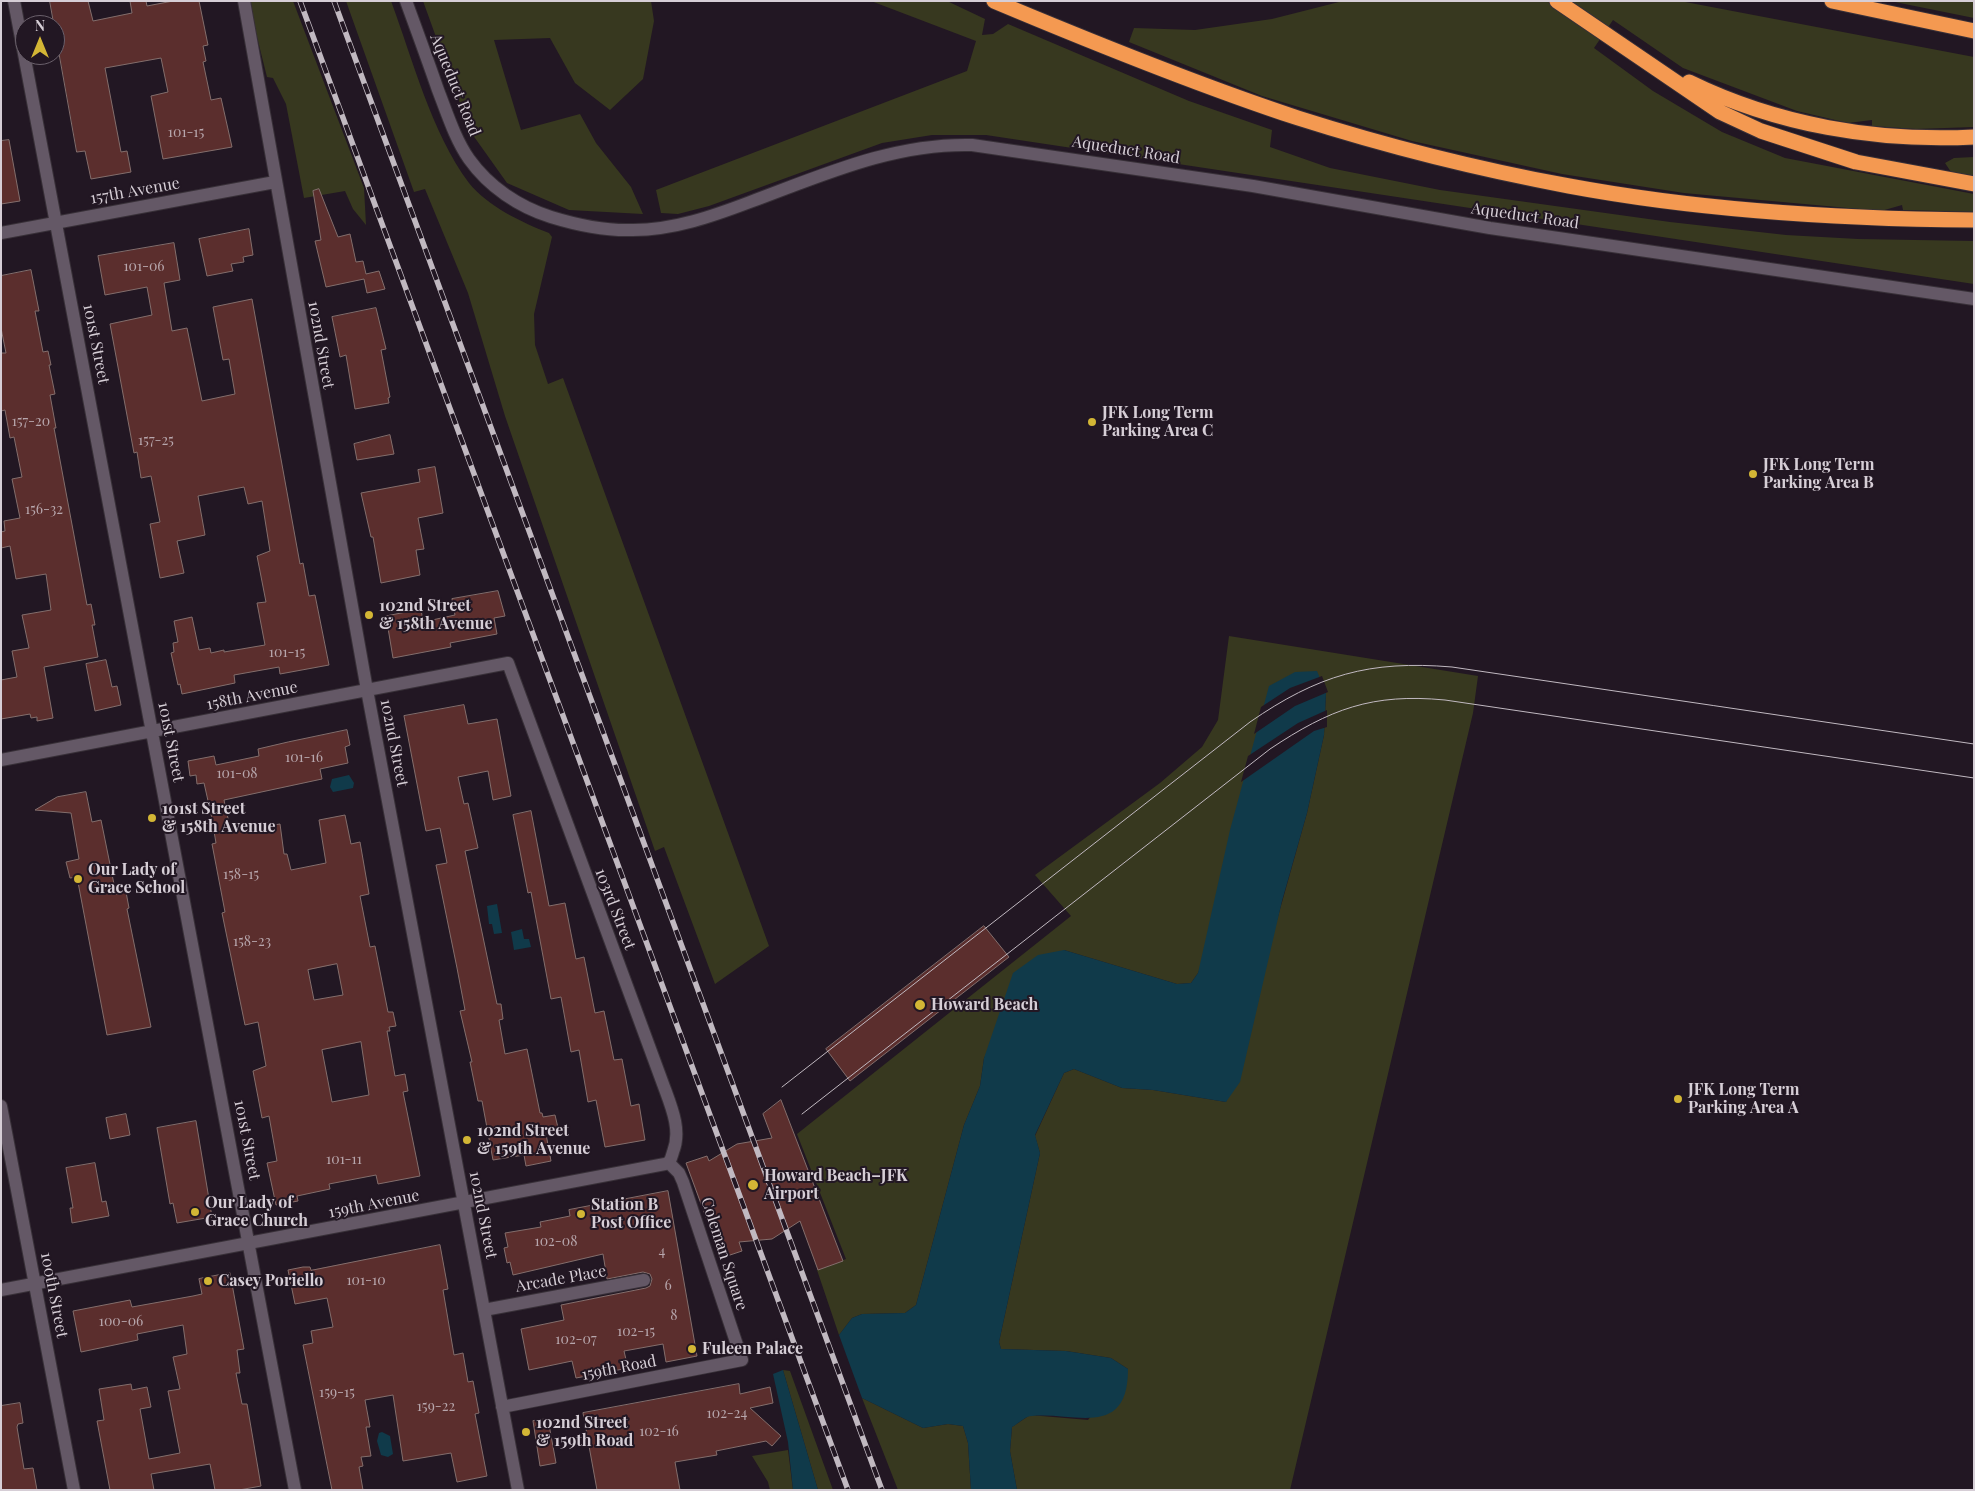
<!DOCTYPE html>
<meta charset="utf-8">
<style>
body{margin:0}
#map{position:relative;width:1975px;height:1491px;overflow:hidden;background:#221723;font-family:"Playfair Display",serif}
canvas{display:block}
.frame{position:absolute;inset:0;border:2px solid #d6ced6;pointer-events:none}
.north{position:absolute;left:15px;top:15px;width:50px;height:50px;box-sizing:border-box;background:#221723;border:1px solid #6a606b;border-radius:50%;rotate:0deg;font-size:14px;font-weight:700;line-height:20px;text-align:center;color:#d6ced6}
.north::after{content:'';display:block;margin:auto;width:18px;height:22px;background:#d3b635;clip-path:polygon(50% 0,100% 100%,50% 72%,0 100%)}
</style>
<div id="map">
<canvas width="1975" height="1491"></canvas>
<div class="frame"></div>
<div class="north">N</div>
</div>
<script>
const c = document.querySelector('canvas').getContext('2d');
c.lineJoin = 'round';
function paint(path, color) { c.fillStyle = color; c.fill(path, 'evenodd'); }
function strokePath(path, color, width, dash) { c.strokeStyle = color; c.lineWidth = width; c.lineCap = dash ? 'butt' : 'round'; c.setLineDash(dash || []); c.stroke(path); }
function write(font, color, halo, rows, align = 'center') {
  c.font = font + ' "Playfair Display",serif'; c.lineWidth = 4; c.setLineDash([]); c.textBaseline = 'middle'; c.strokeStyle = halo; c.fillStyle = color; for (const [text, x, y, turn = 0] of rows) {
    c.save(); c.translate(x, y); c.rotate((+turn || 0) * Math.PI / 180); c.textAlign = isNaN(turn) ? turn : align; if (halo) c.strokeText(text, 0, 0); c.fillText(text, 0, 0); c.restore();
  }
}
paint(new Path2D(`
 M248 1H293L364 188 366 225 353 209 345 191 304 198 286 104 273 78 267 77Z
 M346 1H391C413 60 431 132 469 183 487 206 523 223 549 233L552 237 534 314 535 345 548 384 563 378 769 946 715 984 664 847 655 851 505 416 468 293 425 189 414 192Z
 M423 1H651L654 21 643 79 610 110 575 83 550 38 494 40 521 130 580 114 596 143 631 187 643 214 569 210 507 183 470 131Z
 M871 1H947L985 19 982 35 993 34 1008 24 1189 101 1272 130 1270 147 1330 168 1440 190 1670 222 1786 235 1858 239 1974 241V284L986 135H932L882 143 709 206 678 214 661 213 656 190 967 71 976 41Z
 M1343 1H1680L1974 57V127L1916 129 1872 126V120L1848 123 1797 111 1683 68 1613 20 1594 48 1653 91 1722 132 1785 158 1974 194V212L1903 210 1902 205 1881 211 1684 193 1562 174 1412 141 1262 96 1129 42 1134 28 1195 30 1272 19Z
 M1890 1H1974V18Z
 M1974 157V176L1951 172 1945 163 1954 158Z
 M1229 636 1478 676 1473 713 1290 1490H1017L1010 1451 1012 1427 1030 1415 1088 1420 1128 1369 1111 1358 1066 1351 1001 1349 999 1342 1040 1153 1035 1136 1064 1073 1074 1069 1122 1088 1153 1090 1226 1102 1307 813 1324 735 1326 693 1198 973 1191 983 1177 984 1064 950 984 1058 980 1086 964 1125 916 1305 905 1313 862 1314 852 1318 839 1335 817 1270 846 1259 797 1134 1071 916 1035 875 1160 783 1202 747 1218 720Z
 M783 1370 790 1371 833 1490H818Z
 M862 1398 923 1428 948 1424 963 1426 968 1443 971 1490H898Z
 M788 1450 793 1490H770L768 1482 752 1456Z`), '#37381f');
paint(new Path2D(`
 M1317 671 1326 693 1324 735 1307 813 1282 901 1240 1082 1226 1102 1153 1090 1122 1088 1074 1069 1064 1073 1035 1135 1040 1153 999 1342 1001 1349 1066 1351 1111 1358 1128 1369C1128 1439 1075 1412 1032 1416 1025 1416 1018 1424 1012 1427L1010 1451 1017 1490H971L968 1443 963 1426 948 1424 923 1428 862 1398 839 1335 852 1318 862 1314 905 1313 916 1305 964 1125 980 1086 984 1058 1013 973 1038 955 1064 950 1177 984 1191 983 1198 973 1230 830 1269 686 1295 672Z
 M349 775 354 783 353 788 333 792 330 787 332 779Z
 M497 904 502 933 494 934 492 924H489L487 906Z
 M522 929 524 939H529L531 947 514 950 511 932Z
 M783 1370 818 1490H793L788 1442 773 1374Z
 M382 1432 390 1436 393 1454 388 1457 381 1455 377 1441 379 1433Z`), '#103a4a');
paint(new Path2D(`
 M1322 676 1328 692 1295 706 1254 734 1261 707 1290 688Z
 M1327 710V727L1314 731 1241 782 1248 756 1298 723Z`), '#221723');
const building = new Path2D(`
 M50 1H88L93 21 132 13 130 1H146L147 6 173 1H199L208 45 203 46 206 61 203 62 211 100 221 98 232 147 163 159 151 96 168 92 161 58 105 68 121 152 127 151 131 172 91 179 85 151 77 152Z
 M9 140 20 201 1 204V141Z
 M319 189 338 237 350 234 356 262 363 261 366 274 379 271 385 289 367 293 364 279 326 287 315 241 321 240 313 191Z
 M249 229 253 255 243 257 244 262 231 264 233 271 207 276 199 239Z
 M174 243 180 280 164 283 172 331 187 328 202 401 235 394 229 359 223 360 213 307 252 299 300 564 303 563 309 596 315 595 329 665 280 674 279 667 234 675 235 683 182 694 180 684 178 685 171 653 174 652 173 643 178 642 174 621 192 617 199 650 210 648 211 653 224 650V652L265 645 257 603 266 602 257 556 270 551 262 501 248 504 244 487 198 496 205 535 177 541 184 573 160 578 150 524 160 522 151 476 141 478 137 452 134 453 110 324 152 315 147 287 105 295 98 256Z
 M31 270 39 311H35L43 352 48 351 51 365H49L55 394 50 395 56 428H54L87 605 91 604 95 625H92L98 657 44 667 53 718 37 721V717L31 718 30 714 1 719V680L17 677 12 651 29 648 22 615 51 610 46 574 16 579 10 546 1 548V532L5 531 4 521 20 518 12 479 22 477 14 437 10 438 5 410 1 411V353H6L1 328V276Z
 M376 308 386 349 381 350 390 397 388 398 389 403 355 409 346 355 340 357 332 317Z
 M390 435 394 454 357 460 354 444Z
 M435 467 443 513 418 518 424 549 416 550 420 575 381 583 373 537H371L361 493 420 482 418 470Z
 M498 591 505 616 494 618 497 634 450 643 451 647 393 658 386 616 421 609 423 622 455 615 452 599Z
 M106 660 112 687 117 686 121 705 95 711 86 664Z
 M464 705 468 724 497 719 511 796 493 800 488 771 458 777 464 804 468 803 478 848 465 851 497 1004H501L503 1019 499 1020 505 1054 527 1049 540 1113H542L543 1117 555 1115 559 1132 546 1134 551 1161 526 1166 524 1155 493 1160 482 1101H478L470 1062H472L460 1011 465 1010 457 968 436 865 447 863 440 828 426 831 404 716Z
 M347 730 350 745 345 747 348 763 320 769 322 779 224 800 231 832 280 824 284 854H287L291 870 326 863 319 820 345 815 351 844 360 842 369 894 360 896 370 947 375 946 388 1012H393L396 1026 389 1027 390 1031H387L395 1076 405 1074 408 1091 403 1092 420 1176 378 1184 376 1175 329 1184 330 1189 297 1196 298 1201 276 1205 267 1163 277 1161 269 1116 262 1118 253 1071 266 1066 258 1022 245 1025 222 913 225 912 212 844 216 843 211 814 204 783 197 784 196 775 190 776 188 761 214 756 216 765 259 756 258 749 288 742ZM337 964 343 995 314 1000 308 970ZM361 1042 369 1095 332 1102 322 1050Z
 M86 792 92 822 101 820 116 894 126 892 129 908 127 909 151 1027 107 1035 77 877 70 878 66 862 79 859 71 813 35 810 57 797Z
 M531 811 549 906 565 903 576 959 584 957 595 1013 604 1011 614 1060 622 1059 631 1106 639 1104 645 1140 605 1147 596 1100 588 1102 579 1050 571 1052 561 997 551 999 531 892 528 893 513 815Z
 M984 926 1009 957 850 1081 826 1049Z
 M781 1100 843 1261 818 1270 800 1221 772 1239 739 1242 742 1251 721 1258 686 1163 707 1156 709 1161 737 1144 772 1138 763 1114Z
 M126 1114 130 1135 110 1139 106 1118Z
 M196 1121 212 1217 177 1223 173 1203 170 1204 157 1128Z
 M95 1163 102 1202 106 1201 109 1216 72 1223 70 1208H73L66 1168Z
 M668 1191 697 1356 666 1362 663 1344 624 1351 628 1368 608 1372 576 1378 572 1361 529 1370 521 1329 564 1320 561 1305 646 1288 650 1286 652 1279 650 1274 643 1272 607 1279 603 1254 513 1275 510 1262 507 1263 504 1248 508 1247 505 1233 541 1227 540 1222 570 1216 569 1210Z
 M440 1245 448 1289 443 1290 454 1355 463 1353 468 1382 473 1381 479 1413 475 1414 487 1476 457 1482 451 1453 403 1461 393 1395 365 1400 370 1427H366L371 1456 361 1457 363 1466 359 1467 363 1490H332L303 1345 313 1343 311 1331 333 1327 327 1298 295 1304 288 1270 303 1267H310L311 1270Z
 M230 1273 244 1349 237 1350 240 1373H236L242 1404H247L261 1486 239 1490H215L210 1464 151 1474 154 1490H110L97 1421 104 1420 99 1389 131 1384 132 1390 147 1387 151 1407 140 1409 149 1459 180 1453 168 1391 180 1389 173 1357 187 1354 183 1325 137 1334 138 1340 81 1352 73 1311 130 1300 132 1307 193 1296 202 1294 199 1279Z
 M739 1384 740 1394 770 1387 773 1403 750 1408 781 1436 772 1446 766 1441 716 1451 717 1455 675 1462 680 1490H597L583 1413Z
 M20 1403 23 1423 18 1424 17 1427 24 1469 33 1468 37 1490H1V1406Z
 M548 1419 556 1463 540 1466 533 1421Z`);
paint(building, '#5b2e2d');
strokePath(building, '#836e6c', 1);
const street = new Path2D(`
 M14 1 295 1490
 M244 1 367 690 518 1490
 M406 1C417 31 428 61 438 90 447 113 455 139 469 159 489 187 519 207 551 217 577 225 606 231 633 230 674 230 713 216 750 202 823 175 893 143 972 145L1253 186 1490 228 1974 299
 M1 233 275 182
 M1 760 508 663 663 1084C671 1106 682 1130 673 1152 671 1158 671 1162 665 1164L1 1290
 M1 1106 74 1490
 M484 1310 644 1280
 M502 1407 742 1360 683 1182 679 1173 669 1163`);
const highway = new Path2D(`
 M994 1C1094 43 1195 84 1298 118 1386 146 1477 169 1569 186 1703 211 1838 219 1974 220
 M1557 1 1720 112 1761 131 1856 162 1974 184
 M1832 1 1974 31
 M1689 82C1777 125 1876 142 1974 137`);
strokePath(street, '#383038', 14);
strokePath(highway, '#383038', 17);
strokePath(street, '#645866', 12);
strokePath(highway, '#f49951', 15);
strokePath(new Path2D(`
 M782 1087 1250 722C1318 675 1369 660 1452 667L1974 744
 M802 1114 1270 749C1330 709 1372 693 1445 700L1974 778`), '#c1b9c1', 1);
const rail = new Path2D(`
 M300 1 848 1490
 M334 1 882 1490`);
strokePath(rail, '#c1b9c1', 5.5);
strokePath(rail, '#221723', 4, [11]);
for (const [x, y, r, color] of [
 [1092,422,5,"#d3b635"],
 [1753,474,5,"#d3b635"],
 [369,615,5,"#d3b635"],
 [152,818,5,"#d3b635"],
 [78,879,5,"#d3b635"],
 [920,1005,6,"#d3b635"],
 [1678,1099,5,"#d3b635"],
 [467,1140,5,"#d3b635"],
 [753,1185,6,"#d3b635"],
 [195,1212,5,"#d3b635"],
 [581,1214,5,"#d3b635"],
 [208,1281,5,"#d3b635"],
 [692,1349,5,"#d3b635"],
 [526,1432,5,"#d3b635"]
]) { const dot = new Path2D(); dot.arc(x, y, r, 0, 2 * Math.PI); c.fillStyle = color; c.fill(dot); strokePath(dot, '#221723', 2); }
write('14px', '#b7a6ac', null, [
 ["101-15",186,133],
 ["101-06",144,267],
 ["157-20",31,422],
 ["157-25",156,441],
 ["156-32",44,510],
 ["101-15",287,653],
 ["101-16",304,758],
 ["101-08",237,774],
 ["158-15",241,875],
 ["158-23",252,942],
 ["101-11",344,1160],
 ["102-08",556,1242],
 ["4",662,1252],
 ["101-10",366,1281],
 ["6",668,1286],
 ["8",674,1316],
 ["100-06",121,1322],
 ["102-15",636,1332],
 ["102-07",576,1340],
 ["159-15",337,1393],
 ["159-22",436,1407],
 ["102-24",727,1414],
 ["102-16",659,1432]
]);
write('16px', '#d6ced6', '#221723', [
 ["Aqueduct Road",455,85,68],
 ["Aqueduct Road",1126,150,9],
 ["157th Avenue",135,191,-10],
 ["Aqueduct Road",1525,216,8],
 ["101st Street",96,344,79],
 ["102nd Street",321,345,80],
 ["158th Avenue",252,696,-11],
 ["101st Street",171,742,79],
 ["102nd Street",394,743,79],
 ["103rd Street",615,909,69],
 ["101st Street",247,1140,79],
 ["159th Avenue",374,1204,-11],
 ["102nd Street",483,1215,79],
 ["Coleman Square",724,1254,72],
 ["Arcade Place",561,1279,-10],
 ["100th Street",54,1295,79],
 ["159th Road",619,1368,-11]
]);
write('bold 16px', '#d6ced6', '#221723', [
 ["JFK Long Term",1102,413],
 ["Parking Area C",1102,431],
 ["JFK Long Term",1763,465],
 ["Parking Area B",1763,483],
 ["102nd Street",379,606],
 ["& 158th Avenue",379,624],
 ["101st Street",162,809],
 ["& 158th Avenue",162,827],
 ["Our Lady of",88,870],
 ["Grace School",88,888],
 ["Howard Beach",931,1005],
 ["JFK Long Term",1688,1090],
 ["Parking Area A",1688,1108],
 ["102nd Street",477,1131],
 ["& 159th Avenue",477,1149],
 ["Howard Beach–JFK",764,1176],
 ["Airport",764,1194],
 ["Our Lady of",205,1203],
 ["Grace Church",205,1221],
 ["Station B",591,1205],
 ["Post Office",591,1223],
 ["Casey Poriello",218,1281],
 ["Fuleen Palace",702,1349],
 ["102nd Street",536,1423],
 ["& 159th Road",536,1441]
], 'left');
</script>
